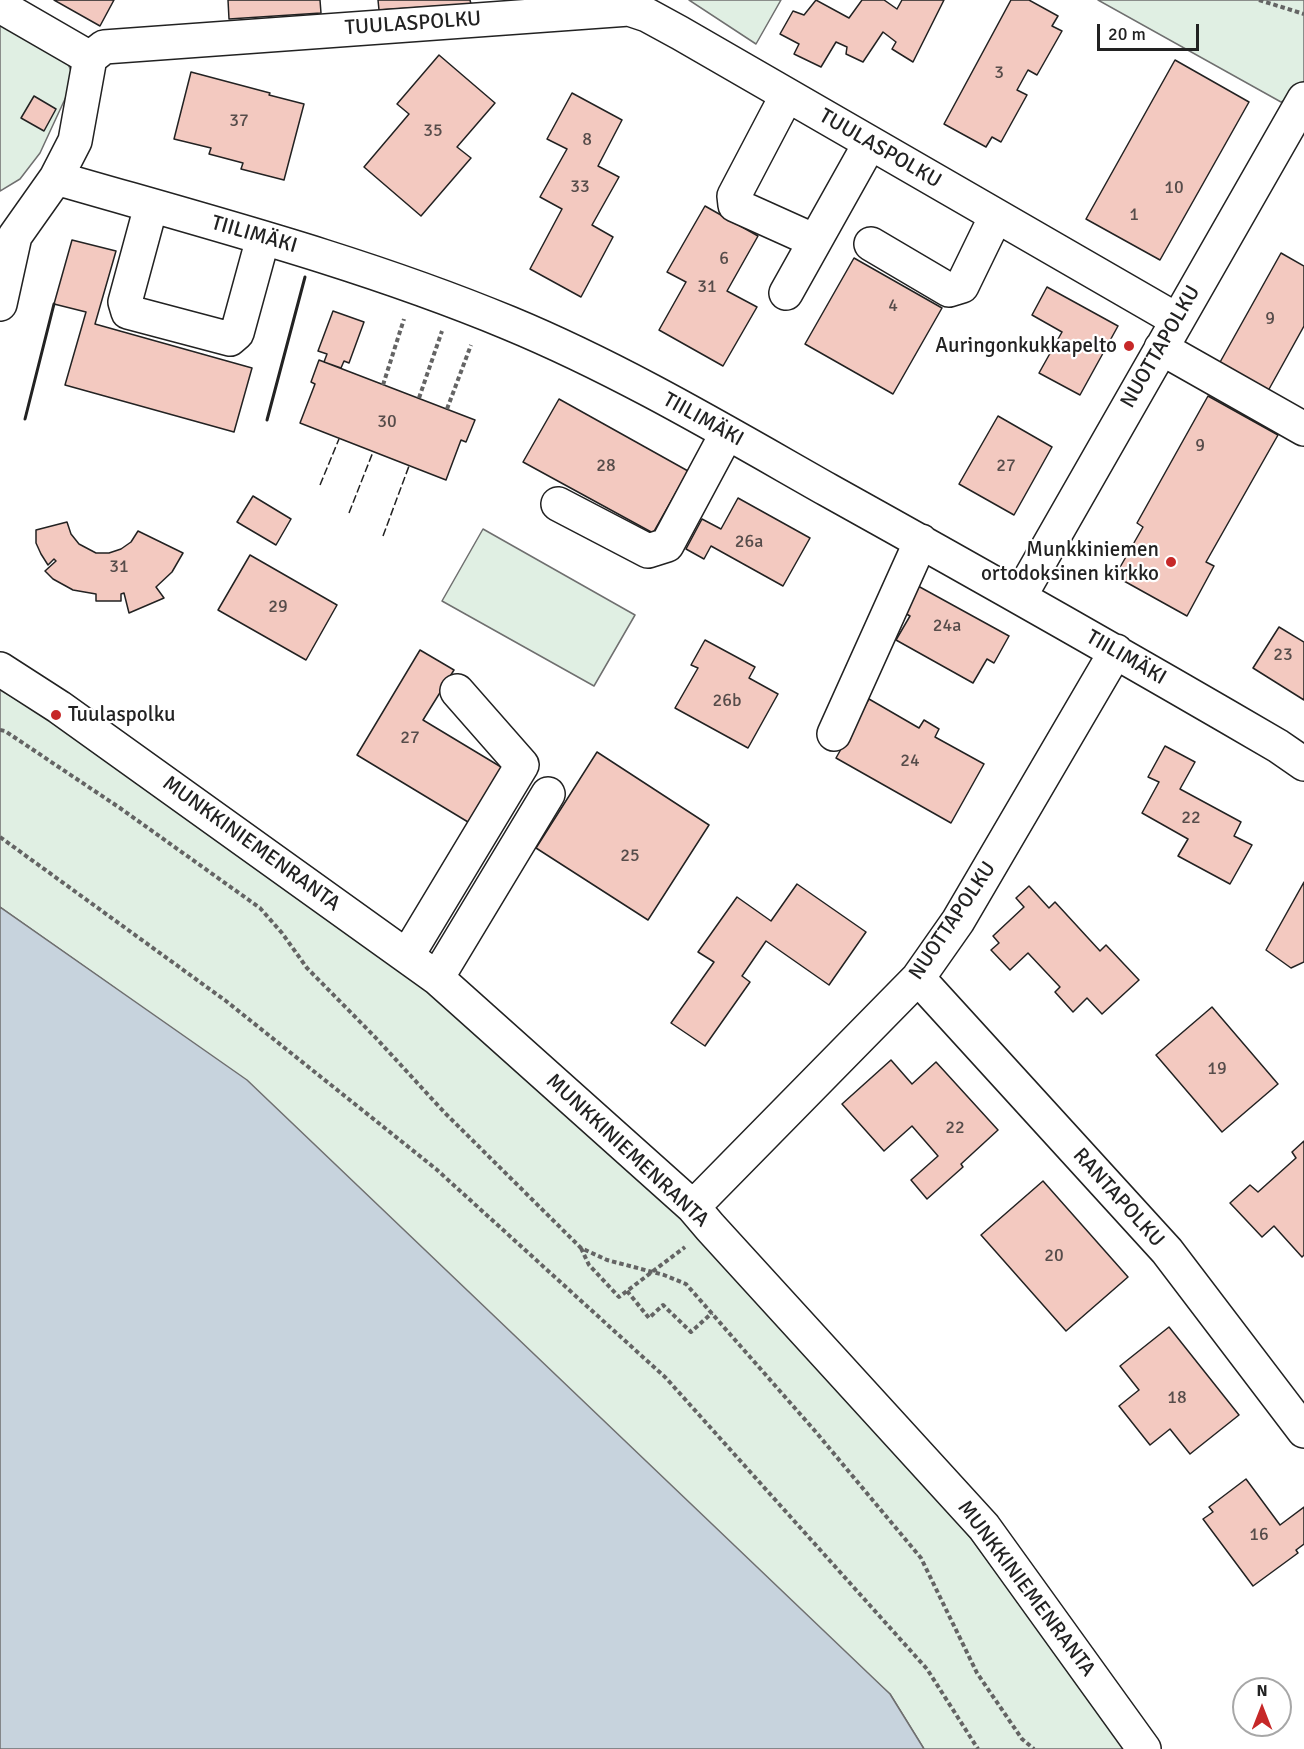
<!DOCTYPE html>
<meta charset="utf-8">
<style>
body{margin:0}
#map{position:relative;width:1304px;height:1749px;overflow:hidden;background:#fff;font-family:Signika,sans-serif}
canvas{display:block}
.north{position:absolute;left:1232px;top:1677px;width:60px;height:60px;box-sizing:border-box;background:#fff;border:2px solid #a7a7a7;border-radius:50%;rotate:0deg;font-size:16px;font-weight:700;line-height:24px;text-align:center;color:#222}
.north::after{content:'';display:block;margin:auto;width:21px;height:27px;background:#c62828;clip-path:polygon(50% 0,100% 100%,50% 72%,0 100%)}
.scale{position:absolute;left:1097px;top:24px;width:102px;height:27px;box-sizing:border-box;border:3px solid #222;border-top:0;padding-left:8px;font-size:18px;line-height:21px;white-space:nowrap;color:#222;-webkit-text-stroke:4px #fff;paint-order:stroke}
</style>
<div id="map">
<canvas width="1304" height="1749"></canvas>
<div class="north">N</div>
<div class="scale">20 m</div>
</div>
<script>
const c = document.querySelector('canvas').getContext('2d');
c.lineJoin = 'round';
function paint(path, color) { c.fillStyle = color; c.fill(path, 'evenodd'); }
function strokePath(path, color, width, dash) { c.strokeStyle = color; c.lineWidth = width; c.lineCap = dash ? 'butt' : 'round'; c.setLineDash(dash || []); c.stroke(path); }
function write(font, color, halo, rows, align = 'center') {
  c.font = font + ' Signika,sans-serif'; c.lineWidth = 4.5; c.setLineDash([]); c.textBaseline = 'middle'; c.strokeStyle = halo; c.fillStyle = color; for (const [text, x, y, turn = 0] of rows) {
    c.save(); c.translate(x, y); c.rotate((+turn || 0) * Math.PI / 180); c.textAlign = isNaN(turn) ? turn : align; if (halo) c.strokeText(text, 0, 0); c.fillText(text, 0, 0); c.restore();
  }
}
const green = new Path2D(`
 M689 0H781L756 44Z
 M1098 0H1304V92L1281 102Z
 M0 21 68 64 72 73 71 86 40 153 20 179 0 191Z
 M483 529 635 615 594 686 442 601Z
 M0 690 53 721 397 962 678 1213 884 1432 970 1537 1127 1749H924L890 1694 0 909 115 988 0 907Z`);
paint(green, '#e0efe3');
strokePath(green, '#6f6f6f', 1.5);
const water = new Path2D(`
 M0 907 247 1080 890 1694 924 1749H0Z`);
paint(water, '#c7d3dd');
strokePath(water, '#6f6f6f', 1.5);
const building = new Path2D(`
 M54 0H114L100 26Z
 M228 0H320L321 13 229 19Z
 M378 0H470L471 4 379 10Z
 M816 0 849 18 862 0H884L897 9 902 0H944L913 62 892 49 896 42 883 32 863 62 846 54 847 47 836 42 821 67 794 54 799 44 780 34 793 11 804 15Z
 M1011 0H1029L1058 16 1052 26 1062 31 1037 75 1028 70 1017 90 1027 95 1001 142 992 137 986 147 944 124Z
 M439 55 495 103 457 147 471 158 421 216 364 167 409 114 397 104Z
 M1175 60 1249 102 1160 260 1086 219Z
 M191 72 270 93 269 95 304 104 284 180 241 169 243 163 209 154 211 148 174 139Z
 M572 93 622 120 598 166 619 177 592 225 613 237 581 297 530 269 562 209 540 197 567 149 547 139Z
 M34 96 56 109 44 131 21 118Z
 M705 206 758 236 727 291 757 307 723 366 659 330 686 282 667 272Z
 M72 240 116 251 95 324 252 368 234 432 65 385 86 312 54 304Z
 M1281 253 1304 266V326L1268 391 1219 364Z
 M854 258 942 308 893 394 805 344Z
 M1047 287 1118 326 1080 395 1039 373 1062 332 1032 315Z
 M333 311 364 322 349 363 344 361 341 368 324 362 327 354 318 351Z
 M319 360 475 420 466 442 461 440 446 480 300 423 315 384 311 382Z
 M1208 396 1278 435 1206 562 1214 566 1187 616 1115 576 1143 527 1137 523Z
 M559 399 688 471 653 533 523 462Z
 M998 416 1052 447 1014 515 959 484Z
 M253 496 291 519 276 545 237 522Z
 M738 498 810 538 783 586 711 546 704 559 686 549 702 519 721 529Z
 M67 522 71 534 79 544 96 553H109L121 549 131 542 138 531 183 553 172 572 156 587 164 598 129 613 124 593 121 594V601H96V594L73 590 53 579 45 571 56 561 54 559 48 565 41 554 36 543V530Z
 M250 555 337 605 306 660 218 610Z
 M918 586 1009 636 994 663 987 659 973 683 896 640 910 616 903 612Z
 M1279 627 1304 642V700L1253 668Z
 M705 640 755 667 749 678 778 694 748 748 675 708 698 668 691 665Z
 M420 650 454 670 423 720 506 770 473 825 357 755Z
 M869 699 919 728 924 720 939 729 935 737 984 764 951 823 836 758Z
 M1165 746 1195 762 1180 789 1241 822 1234 836 1252 845 1230 884 1178 856 1188 839 1142 813 1159 782 1148 777Z
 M597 752 709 825 648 920 536 848Z
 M1304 882V962L1291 968 1266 950Z
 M797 884 866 932 829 985 766 941 742 976 750 982 705 1046 671 1023 714 962 698 952 737 897 771 921Z
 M1029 886 1049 908 1055 902 1100 951 1106 945 1139 980 1102 1014 1087 998 1073 1012 1055 992 1060 987 1028 953 1010 970 991 950 999 943 993 936 1024 907 1016 898Z
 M1212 1007 1278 1084 1222 1132 1156 1055Z
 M891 1060 912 1084 936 1062 998 1130 961 1164 963 1167 927 1199 911 1180 938 1156 912 1126 884 1151 842 1104Z
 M1304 1141V1255L1302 1257 1274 1226 1262 1237 1230 1203 1250 1185 1258 1192 1296 1158 1292 1152Z
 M1043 1181 1128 1277 1066 1331 981 1235Z
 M1169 1327 1239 1415 1190 1454 1170 1429 1150 1445 1119 1406 1139 1390 1120 1366Z
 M1246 1479 1280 1525 1304 1507V1544L1296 1550 1298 1553 1253 1586 1203 1519 1213 1512 1209 1507Z`);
paint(building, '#f3c9c0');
strokePath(building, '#222', 1.5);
const minor = new Path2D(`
 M0 6 90 58
 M787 95 734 196 735 205 815 241
 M56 178C208 222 362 262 509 323 620 369 724 431 828 490 979 574 1129 659 1278 746L1304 764
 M151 206 125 302 128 312 230 339 237 333 263 238
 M871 244 949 290 962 286 996 216
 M786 293 870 143
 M0 304 15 236 56 178 75 141 90 58 104 47 629 9 647 15 680 33 1177 320
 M1161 348 1304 429
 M558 504 648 551 667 545 727 433
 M1020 596 1304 99
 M0 669 59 707 437 978 693 1207 710 1227 984 1527 1144 1749
 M834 734 921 541
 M407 956 522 765 457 691
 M437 978 548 794
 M918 978 1167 1251 1304 1431
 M693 1207 918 978 958 921 1116 651`);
strokePath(minor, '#222', 36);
strokePath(new Path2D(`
 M1259 0 1304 14
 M383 385 404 319
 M419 398 442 331
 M447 409 471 345
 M0 730 5 731 120 808 260 908 282 933 307 968 375 1037 445 1113 581 1248 607 1260 664 1275 686 1284 815 1431 921 1558 977 1673 1022 1739 1034 1749
 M0 837 226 1001 436 1169 666 1378 927 1669 978 1749
 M581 1248 589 1265 619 1297 685 1247
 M627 1291 649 1318 663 1305 691 1332 712 1313`), '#646464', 4, [4.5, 3]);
strokePath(minor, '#fff', 33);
strokePath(new Path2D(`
 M320 485 339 439
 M349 513 373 452
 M383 536 409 466`), '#222', 1.5, [8, 3]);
strokePath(new Path2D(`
 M25 419 54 304
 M267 420 305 277`), '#222', 3);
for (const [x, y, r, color] of [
 [1129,346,6,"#c62828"],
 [1171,562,6,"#c62828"],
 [56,715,6,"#c62828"]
]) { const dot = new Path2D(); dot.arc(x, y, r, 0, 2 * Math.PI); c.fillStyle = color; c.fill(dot); strokePath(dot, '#fff', 2); }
write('18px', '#564c4a', null, [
 ["3",999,73],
 ["37",239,121],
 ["35",433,131],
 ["8",587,140],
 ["33",580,187],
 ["10",1174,188],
 ["1",1134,215],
 ["6",724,259],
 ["31",707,287],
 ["4",893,306],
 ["9",1270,319],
 ["30",387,422],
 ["9",1200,446],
 ["28",606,466],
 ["27",1006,466],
 ["26a",749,542],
 ["31",119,567],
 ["29",278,607],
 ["24a",947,626],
 ["23",1283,655],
 ["26b",727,701],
 ["27",410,738],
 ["24",910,761],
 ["22",1191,818],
 ["25",630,856],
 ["19",1217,1069],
 ["22",955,1128],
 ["20",1054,1256],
 ["18",1177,1398],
 ["16",1259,1535]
]);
write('21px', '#222', '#fff', [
 ["TUULASPOLKU",413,24,-4],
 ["TUULASPOLKU",880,149,30],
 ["TIILIMÄKI",254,235,16],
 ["NUOTTAPOLKU",1161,347,-60],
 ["TIILIMÄKI",703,420,29],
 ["TIILIMÄKI",1126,658,30],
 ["MUNKKINIEMENRANTA",251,844,36],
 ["NUOTTAPOLKU",953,921,-56],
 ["MUNKKINIEMENRANTA",627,1151,43],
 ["RANTAPOLKU",1118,1198,48],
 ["MUNKKINIEMENRANTA",1026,1589,53]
]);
write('21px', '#222', '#fff', [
 ["Auringonkukkapelto",1117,346],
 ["Munkkiniemen",1159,550],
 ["ortodoksinen kirkko",1159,574],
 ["Tuulaspolku",68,715,"left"]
], 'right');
</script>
